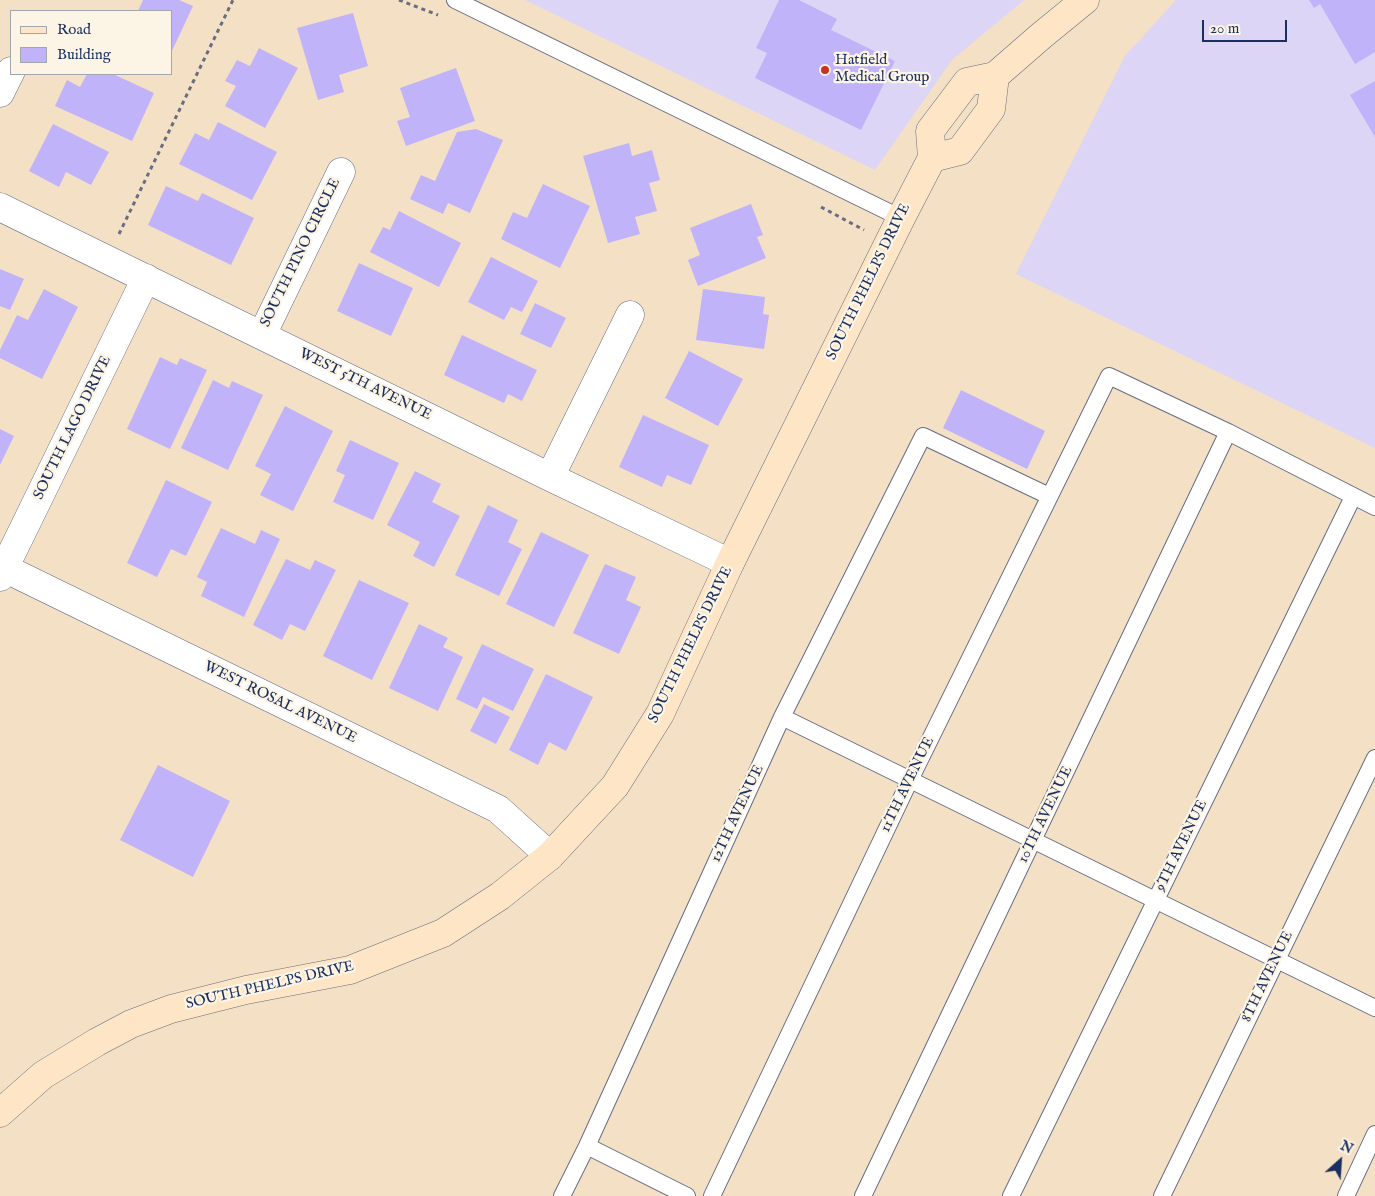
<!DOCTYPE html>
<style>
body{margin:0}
#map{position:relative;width:1375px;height:1196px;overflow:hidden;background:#f4e0c4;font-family:"IM FELL English",serif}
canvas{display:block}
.legend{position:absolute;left:10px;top:10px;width:162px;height:65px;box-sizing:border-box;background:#fcf5e5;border:1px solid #a2a6af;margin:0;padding:6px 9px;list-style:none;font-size:15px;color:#1b2f5e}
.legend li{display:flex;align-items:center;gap:10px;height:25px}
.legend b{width:25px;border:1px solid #a2a6af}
.north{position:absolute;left:1315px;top:1136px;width:50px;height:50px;-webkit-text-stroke:4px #fcf5e5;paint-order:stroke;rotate:26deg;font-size:14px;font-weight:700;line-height:20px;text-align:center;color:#1b2f5e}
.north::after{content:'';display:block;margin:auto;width:18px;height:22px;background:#1b2f5e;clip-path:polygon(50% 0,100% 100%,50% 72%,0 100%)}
.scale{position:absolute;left:1202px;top:20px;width:85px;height:22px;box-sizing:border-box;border:2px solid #1b2f5e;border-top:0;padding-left:6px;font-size:15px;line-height:18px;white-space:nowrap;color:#1b2f5e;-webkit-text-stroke:4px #fcf5e5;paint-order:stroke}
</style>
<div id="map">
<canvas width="1375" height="1196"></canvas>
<ul class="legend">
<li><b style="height:6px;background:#fde5c5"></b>Road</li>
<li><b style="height:14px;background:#c0b3fa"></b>Building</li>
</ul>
<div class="north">N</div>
<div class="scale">20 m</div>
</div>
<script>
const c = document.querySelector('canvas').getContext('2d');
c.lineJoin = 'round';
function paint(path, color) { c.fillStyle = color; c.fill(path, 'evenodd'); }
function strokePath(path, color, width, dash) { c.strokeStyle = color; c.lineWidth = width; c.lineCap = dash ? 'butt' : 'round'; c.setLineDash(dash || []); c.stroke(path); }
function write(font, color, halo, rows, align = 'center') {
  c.font = font + ' "IM FELL English",serif'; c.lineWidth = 4.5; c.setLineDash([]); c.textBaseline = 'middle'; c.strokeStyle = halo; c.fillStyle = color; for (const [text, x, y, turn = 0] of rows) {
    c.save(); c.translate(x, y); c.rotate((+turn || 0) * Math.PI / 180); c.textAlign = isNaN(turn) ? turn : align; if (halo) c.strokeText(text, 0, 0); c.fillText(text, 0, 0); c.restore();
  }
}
paint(new Path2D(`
 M525 0H1024L952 60 875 170Z
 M1176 0H1375V448L1016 274 1125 56Z`), '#ddd5f6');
paint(new Path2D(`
 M143 0H179L193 6 171 53V11H138Z
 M779 0H799L837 19 831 30 895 61 861 130 755 78 767 53 756 48Z
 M1309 0H1375V52L1355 64 1320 4 1314 8Z
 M353 13 368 66 339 75 344 92 318 100 297 28Z
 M259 48 298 68 265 128 225 106 236 86 225 81 237 60 250 66Z
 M456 68 475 121 406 146 397 121 410 117 400 88Z
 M87 74H113L154 93 132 141 55 106 67 80 80 87Z
 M1375 81V137L1350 95Z
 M218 122 277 152 252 200 179 164 195 133 209 140Z
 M53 124 109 152 91 185 66 172 59 187 29 171Z
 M476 129 503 140 470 213 448 203 443 214 410 199 421 175 435 181 457 132Z
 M629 143 632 156 652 150 660 180 649 183 657 211 635 217 640 234 608 243 583 156Z
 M543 184 590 206 560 268 501 239 513 212 527 218Z
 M166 186 198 201 202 193 254 218 231 265 148 225Z
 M751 204 763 235 757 237 766 258 698 286 688 260 700 255 690 228Z
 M399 211 461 243 439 287 370 252 383 227 390 230Z
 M491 257 538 281 522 312 511 307 504 320 468 302Z
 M359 263 413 288 391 336 337 311Z
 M0 269 24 279 10 310 0 306Z
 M44 289 78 307 42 379 0 358V350L17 315 28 320Z
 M703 289 765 297 763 314 769 315 764 349 696 340Z
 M535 303 566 318 551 348 520 334Z
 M462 335 537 370 522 401 508 394 504 403 444 375Z
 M689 351 743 379 718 426 665 398Z
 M160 357 177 365 180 358 207 370 170 449 127 429Z
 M213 380 229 388 232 381 263 395 228 470 181 448Z
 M961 390 1045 431 1027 469 943 428Z
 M285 406 333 431 293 511 260 495 271 474 255 466Z
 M643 415 709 445 691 485 667 475 662 487 619 467Z
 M0 429 14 436 0 465Z
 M350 440 399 463 373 520 333 502 345 475 336 471Z
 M415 471 441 484 432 502 460 516 434 567 413 556 420 542 387 525Z
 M166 480 212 502 186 556 171 549 157 577 127 563Z
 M488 505 518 520 508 542 522 549 499 596 455 575Z
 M221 528 255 544 261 530 280 539 244 617 201 596 207 582 197 577Z
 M541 532 589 555 554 627 506 604Z
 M286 559 310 570 315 560 336 570 305 631 290 624 282 640 253 625Z
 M605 564 636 577 626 600 641 607 619 654 573 633Z
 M359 580 409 603 372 680 323 656Z
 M419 624 448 638 443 647 463 657 438 711 389 688Z
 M482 644 534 669 513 711 483 697 477 709 456 699Z
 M546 674 593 697 566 751 549 742 538 765 509 750Z
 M484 704 510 717 496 744 470 731Z
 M158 765 230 801 193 877 120 840Z`), '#c0b3fa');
const lane = new Path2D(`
 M455 0 901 218
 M782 717 1375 1008
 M587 1146 687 1196
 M562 1196 587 1146 782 717 923 436 1049 496
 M712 1196 910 780 1109 376 1228 432 1375 507
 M863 1196 1228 432
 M1011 1196 1353 497
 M1162 1196 1375 758
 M1346 1196 1375 1134`);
const street = new Path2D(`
 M0 93 11 71
 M0 207 550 477 730 563
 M262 335 341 172
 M550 477 630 315
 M0 566 498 809 550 856
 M0 577 146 278`);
const secondary = new Path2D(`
 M932 158 960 151 991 109 995 76
 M0 1113 43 1075 97 1042 131 1024 171 1009 246 990 350 970 443 933 500 896 550 856 615 786 660 714 730 563 901 218 932 158 930 131 967 82 995 76 1041 36 1085 0`);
strokePath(lane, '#676d82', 18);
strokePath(street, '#676d82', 29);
strokePath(secondary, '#676d82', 29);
strokePath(new Path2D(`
 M399 0 438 15
 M821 207 864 230
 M119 234 233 0`), '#676d82', 3, [4, 4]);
strokePath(lane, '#fff', 16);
strokePath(street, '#fff', 28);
strokePath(secondary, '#fde5c5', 28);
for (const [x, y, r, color] of [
 [825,70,5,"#c8321e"]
]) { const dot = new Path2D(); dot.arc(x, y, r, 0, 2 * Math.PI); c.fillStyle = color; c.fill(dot); strokePath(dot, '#fcf5e5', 2); }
write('15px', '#1b2f5e', '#fcf5e5', [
 ["Hatfield",835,61],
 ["Medical Group",835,78]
], 'left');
write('15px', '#1b2f5e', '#fcf5e5', [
 ["SOUTH PINO CIRCLE",301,253,-64],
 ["SOUTH PHELPS DRIVE",869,282,-64],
 ["WEST 5TH AVENUE",365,385,26],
 ["SOUTH LAGO DRIVE",73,428,-64],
 ["SOUTH PHELPS DRIVE",691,645,-64],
 ["WEST ROSAL AVENUE",280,703,26],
 ["11TH AVENUE",908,785,-64],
 ["12TH AVENUE",738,814,-65],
 ["10TH AVENUE",1046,815,-64],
 ["9TH AVENUE",1182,846,-64],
 ["8TH AVENUE",1268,977,-64],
 ["SOUTH PHELPS DRIVE",270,986,-13]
]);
</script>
